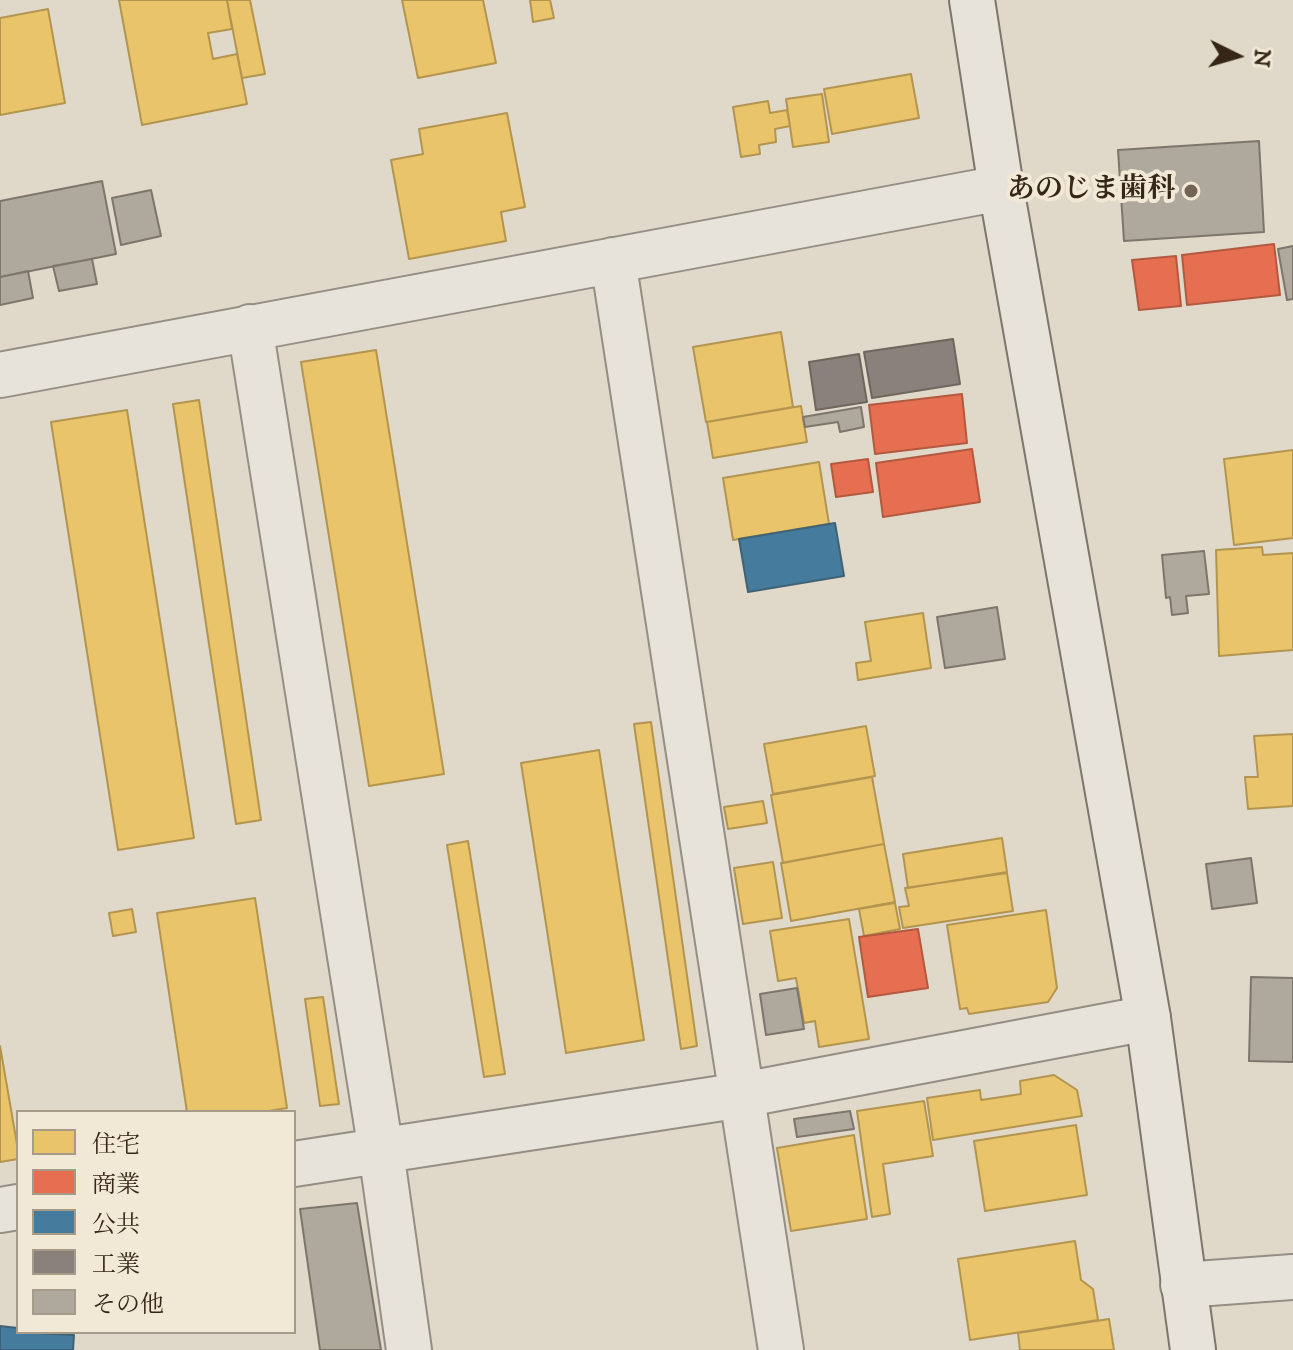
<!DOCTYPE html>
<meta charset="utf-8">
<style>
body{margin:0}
#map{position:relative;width:1293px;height:1350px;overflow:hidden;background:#e0d8c9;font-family:"IM FELL DW Pica","Noto Serif JP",serif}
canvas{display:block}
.legend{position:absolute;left:16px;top:1110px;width:280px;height:224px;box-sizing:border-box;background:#f1e8d5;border:2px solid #a69a88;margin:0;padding:10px 14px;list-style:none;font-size:24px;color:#352615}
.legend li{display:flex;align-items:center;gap:16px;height:40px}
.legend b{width:40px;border:2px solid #a69a88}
.north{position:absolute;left:1197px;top:16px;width:80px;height:80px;-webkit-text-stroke:6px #f1e8d5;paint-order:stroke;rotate:95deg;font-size:22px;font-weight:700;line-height:32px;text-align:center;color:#352615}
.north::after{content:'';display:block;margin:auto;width:28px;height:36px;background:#352615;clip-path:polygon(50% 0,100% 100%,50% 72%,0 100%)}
</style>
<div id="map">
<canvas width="1293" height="1350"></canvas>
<ul class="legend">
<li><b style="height:22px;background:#e9c46a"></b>住宅</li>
<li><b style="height:22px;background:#e76f51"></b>商業</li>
<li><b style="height:22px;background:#457b9d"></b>公共</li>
<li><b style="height:22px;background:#8a817c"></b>工業</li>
<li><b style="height:22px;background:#afa89d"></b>その他</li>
</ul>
<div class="north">N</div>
</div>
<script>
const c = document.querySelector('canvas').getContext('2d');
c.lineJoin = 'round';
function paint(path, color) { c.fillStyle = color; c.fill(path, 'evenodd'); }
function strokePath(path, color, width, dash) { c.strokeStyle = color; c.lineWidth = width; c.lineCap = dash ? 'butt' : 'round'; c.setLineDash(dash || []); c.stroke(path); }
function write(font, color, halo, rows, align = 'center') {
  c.font = font + ' "IM FELL DW Pica","Noto Serif JP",serif'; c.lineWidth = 8; c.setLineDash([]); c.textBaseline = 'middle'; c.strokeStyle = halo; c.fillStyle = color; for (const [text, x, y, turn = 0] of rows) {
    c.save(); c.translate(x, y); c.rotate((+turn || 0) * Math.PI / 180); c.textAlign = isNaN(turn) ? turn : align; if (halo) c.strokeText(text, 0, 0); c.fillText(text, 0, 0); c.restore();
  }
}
const homes = new Path2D(`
 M119 0H227L232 29 208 33 213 59 237 54 247 104 142 125Z
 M227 0H250L265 74 242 78Z
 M402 0H483L496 63 418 78Z
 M530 0H550L554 18 533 22Z
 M48 9 65 103 0 115V18Z
 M911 74 919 118 832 134 824 89Z
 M822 94 829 142 793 147 786 99Z
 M768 101 770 113 787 110 790 126 775 129 776 142 759 145 760 154 741 157 733 107Z
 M507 113 525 207 501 212 506 241 409 259 391 160 423 154 419 129Z
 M781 332 793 407 706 422 693 347Z
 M376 350 444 774 369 786 301 362Z
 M199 400 261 820 236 824 173 404Z
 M801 406 807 442 713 458 707 422Z
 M127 410 194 838 118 850 51 422Z
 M1293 450V538L1234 545 1224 459Z
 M819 462 829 524 733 540 723 478Z
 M1262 547 1263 555 1293 553V650L1219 656 1216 550Z
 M923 613 931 668 858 680 856 663 871 661 865 622Z
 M651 722 697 1046 681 1049 634 724Z
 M866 726 875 776 773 794 764 744Z
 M1293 734V806L1248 809 1245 777H1258L1254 736Z
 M599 750 644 1040 566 1053 521 763Z
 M872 777 884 844 783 863 771 795Z
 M763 801 767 823 728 829 724 807Z
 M1002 838 1007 872 908 888 903 854Z
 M468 841 505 1074 484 1077 447 845Z
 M884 844 895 902 791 921 781 863Z
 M773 862 782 918 743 924 734 868Z
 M1007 873 1013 911 903 928 899 907 909 906 905 888Z
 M255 898 287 1108 262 1112H187L157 913Z
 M895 903 900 929 864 936 859 909Z
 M132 909 136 932 113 936 109 913Z
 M1046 910 1057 988 1048 1002 969 1014 967 1008 960 1009 947 925Z
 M849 919 869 1039 819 1047 815 1021 804 1023 796 978 778 981 770 931Z
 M323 997 339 1104 320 1106 305 999Z
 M0 1046 18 1150V1159L0 1162Z
 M1054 1075 1077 1090 1082 1116 933 1140 927 1098 980 1090 981 1100 1021 1094 1020 1081Z
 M924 1101 933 1156 883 1164 890 1214 872 1217 857 1111Z
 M1076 1125 1087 1195 985 1211 974 1141Z
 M854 1135 867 1219 791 1231 777 1148Z
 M1075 1241 1081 1280 1093 1289 1098 1320 970 1340 958 1259Z
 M1109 1319 1114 1350H1020L1018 1333Z`);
paint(homes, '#e9c46a');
strokePath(homes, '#b39550', 2);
const shops = new Path2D(`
 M1274 244 1280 295 1187 305 1182 255Z
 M1176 256 1181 306 1139 310 1132 260Z
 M962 394 967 443 875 454 869 405Z
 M972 449 980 502 883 517 876 463Z
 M868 459 873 492 836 497 831 464Z
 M918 929 928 988 868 997 859 937Z`);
paint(shops, '#e76f51');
strokePath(shops, '#b2593f', 2);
const public = new Path2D(`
 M835 523 844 576 748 592 739 539Z
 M0 1326 18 1328V1332L74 1335 73 1350H0Z`);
paint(public, '#457b9d');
strokePath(public, '#406274', 2);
const industry = new Path2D(`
 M953 339 960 384 872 398 864 352Z
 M859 354 867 402 816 410 809 362Z`);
paint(industry, '#8a817c');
strokePath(industry, '#70665d', 2);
const building = new Path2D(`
 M1259 141 1264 232 1124 241 1118 150Z
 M102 181 116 254 0 277V201Z
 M151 190 161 236 121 245 112 198Z
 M1293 246V299L1287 300 1278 249Z
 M92 259 97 284 59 291 53 266Z
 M28 271 33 298 0 305V277Z
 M861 407 864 427 840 432 838 422 805 427 803 417Z
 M1204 551 1209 594 1186 596 1188 613 1172 615 1170 597 1166 598 1162 555Z
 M997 607 1005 659 945 668 937 617Z
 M1251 858 1257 903 1212 909 1206 864Z
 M1251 977 1293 978V1062L1249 1061Z
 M797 988 804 1029 766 1035 760 994Z
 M850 1111 854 1129 797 1137 794 1119Z
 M357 1203 381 1350H320L300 1209Z`);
paint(building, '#afa89d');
strokePath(building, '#7c766c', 2);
const street = new Path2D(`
 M613 260 781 1350
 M250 327 381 1151 409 1350
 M0 375 1001 188
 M294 1164 742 1095 1148 1018
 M0 1210 18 1207
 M1183 1285 1293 1277`);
const secondary = new Path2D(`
 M972 0 1001 188 1148 1018 1193 1350`);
strokePath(street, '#958e84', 48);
strokePath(secondary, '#7c766c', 48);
strokePath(street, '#e7e3db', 44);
strokePath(secondary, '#e7e3db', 44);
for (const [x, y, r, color] of [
 [1191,191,8,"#716454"]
]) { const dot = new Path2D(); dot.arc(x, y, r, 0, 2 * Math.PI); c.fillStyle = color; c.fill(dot); strokePath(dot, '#f1e8d5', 3); }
write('bold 28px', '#352615', '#f1e8d5', [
 ["あのじま歯科",1175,191]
], 'right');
</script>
